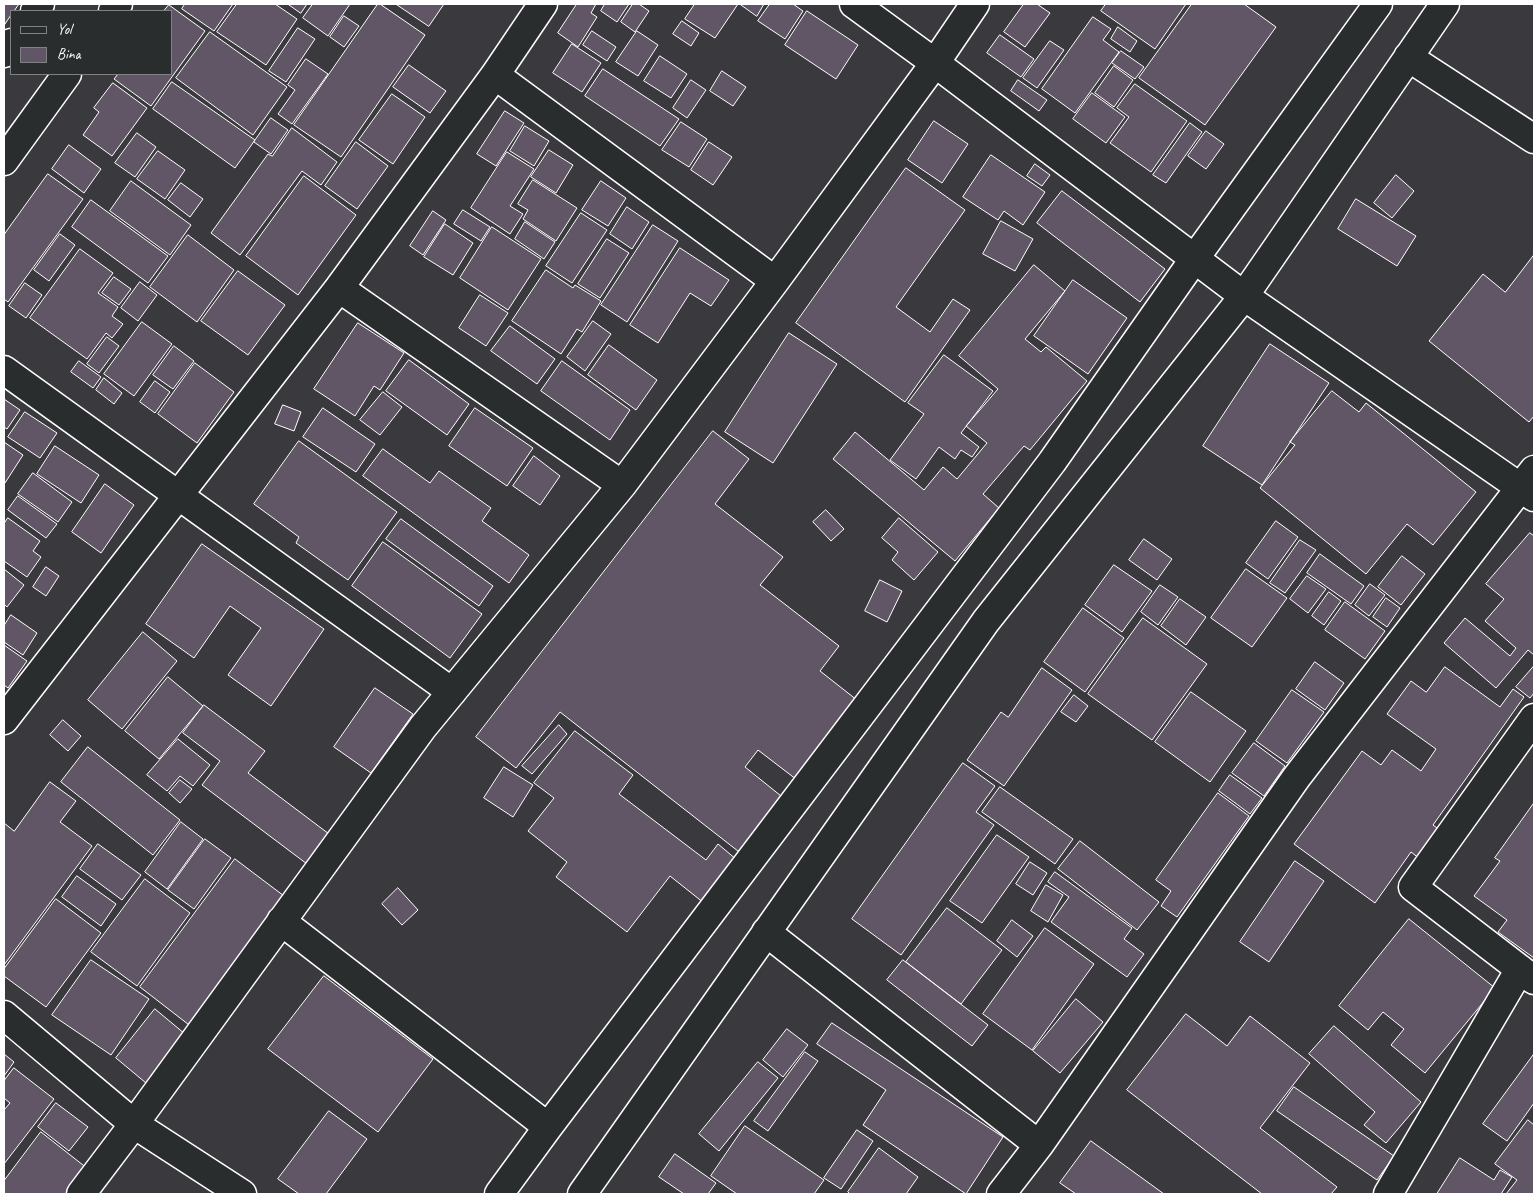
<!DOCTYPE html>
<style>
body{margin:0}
#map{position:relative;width:1538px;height:1198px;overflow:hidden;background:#2a2d2e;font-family:Caveat,sans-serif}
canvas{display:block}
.frame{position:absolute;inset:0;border:5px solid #fff;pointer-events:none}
.legend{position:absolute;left:10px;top:10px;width:162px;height:65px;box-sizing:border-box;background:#2a2d2e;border:1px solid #7f8182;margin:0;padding:6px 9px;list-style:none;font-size:15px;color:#fff}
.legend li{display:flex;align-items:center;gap:10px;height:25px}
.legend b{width:25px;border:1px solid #7f8182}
</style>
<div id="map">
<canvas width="1538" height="1198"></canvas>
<div class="frame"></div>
<ul class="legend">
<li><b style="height:6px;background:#2a2d2e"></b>Yol</li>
<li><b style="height:14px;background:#615665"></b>Bina</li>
</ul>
</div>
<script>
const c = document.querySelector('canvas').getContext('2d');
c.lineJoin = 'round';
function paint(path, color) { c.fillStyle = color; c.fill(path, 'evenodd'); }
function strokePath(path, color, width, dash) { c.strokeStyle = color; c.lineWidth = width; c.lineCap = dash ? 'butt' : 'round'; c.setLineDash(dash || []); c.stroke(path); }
paint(new Path2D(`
 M4 4H1534V1194H4ZM11 11H171V74H11Z`), '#3a393e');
const building = new Path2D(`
 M4 4H19L14 11H11V15L5 24Z
 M185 4H233L214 31 182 9Z
 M237 4H275L297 19 266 65 217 32Z
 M288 4H307L301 13Z
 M313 4H350L328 36 303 18Z
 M378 4H380L425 35 341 157 294 125Z
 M396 4H444L429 26Z
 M577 4H596L591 13 597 17 578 47 558 33Z
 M605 4H629L617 22 601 11Z
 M633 4H639L649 11 635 32 621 22Z
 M695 4H738L715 38 685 19Z
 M740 4H764L757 16Z
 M770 4H793L803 11 785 39 758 21Z
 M1024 4H1037L1050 13 1025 47 1004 32Z
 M1106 4H1186L1155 49 1101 11Z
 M1192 4H1244L1276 27 1205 125 1139 78Z
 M169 5 205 31 151 106 114 79 118 74H171V11H164Z
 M807 11 858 45 836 79 785 45Z
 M344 16 359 26 344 47 330 37Z
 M1093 17 1111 29 1103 40 1119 52 1075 113 1042 89Z
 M682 21 699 33 691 46 673 34Z
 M1118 27 1137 41 1130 52 1111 39Z
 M298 28 315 39 286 82 269 71Z
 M592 31 616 47 607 61 583 45Z
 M637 31 658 45 638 76 616 62Z
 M210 32 287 87 253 135 176 78Z
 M1000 35 1034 59 1021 77 987 53Z
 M1050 41 1064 50 1037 88 1023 78Z
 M572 44 601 63 582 92 553 73Z
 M1121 51 1144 67 1135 79 1112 63Z
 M660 56 687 74 671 98 644 81Z
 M306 59 328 74 292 124 278 114 295 90 288 85Z
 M409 65 446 91 430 113 393 87Z
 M1114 66 1133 80 1114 107 1095 93Z
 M603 69 679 119 660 146 585 96Z
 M722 71 746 87 733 106 710 91Z
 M691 80 706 90 687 118 673 108Z
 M1018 80 1047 100 1039 111 1011 91Z
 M172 82 255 140 235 168 153 109Z
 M113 83 147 108 112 156 83 135 99 112 94 108Z
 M1135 84 1187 121 1151 172 1110 143 1129 117 1117 108Z
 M1092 93 1125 117 1106 143 1073 119Z
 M392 94 425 117 393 164 359 140Z
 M505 111 524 123 496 166 477 154Z
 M271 118 288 130 271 154 254 142Z
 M934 121 968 144 942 183 908 160Z
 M681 122 707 139 689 167 662 150Z
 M1190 123 1202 132 1166 183 1153 175Z
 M525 126 549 141 534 166 510 151Z
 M292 128 337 162 321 185 302 171 240 255 211 233 268 154 272 156Z
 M1206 131 1224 144 1206 169 1188 156Z
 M137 133 156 147 135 177 115 163Z
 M356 142 388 166 357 209 325 186Z
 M709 142 732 157 713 185 691 170Z
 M69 145 101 169 84 193 52 169Z
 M549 150 573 165 556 193 531 177Z
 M158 151 185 170 165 199 137 179Z
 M507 152 534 169 510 206 523 214 510 234 471 208Z
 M991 155 1045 192 1023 225 1004 211 998 220 963 197Z
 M1035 164 1050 175 1042 186 1027 176Z
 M906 168 965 210 896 307 930 332 953 299 970 310 905 402 796 323Z
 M48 174 83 199 8 302 4 299V235Z
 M1396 175 1414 191 1392 218 1374 203Z
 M304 176 356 215 298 295 246 256Z
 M533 180 577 208 556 241 523 219 528 210 518 204Z
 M131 181 191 225 170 255 110 211Z
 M601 181 626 198 608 226 582 210Z
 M181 183 203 199 190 217 168 200Z
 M1062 191 1165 269 1140 302 1037 223Z
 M1356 199 1416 236 1397 266 1338 229Z
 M91 200 168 256 148 283 72 227Z
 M627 207 649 222 632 249 610 234Z
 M463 210 490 227 481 241 454 224Z
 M433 211 446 220 423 255 410 246Z
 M581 213 607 230 572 283 546 266Z
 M1001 221 1033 239 1015 271 983 254Z
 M525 222 555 242 544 259 515 239Z
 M445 224 473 243 453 275 424 257Z
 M653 225 678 241 627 322 601 305Z
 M492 227 541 259 508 310 460 278Z
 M60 234 75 245 49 281 34 270Z
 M188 235 234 270 197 322 150 287Z
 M607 239 629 253 600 298 578 284Z
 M680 248 729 280 711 306 690 293 658 343 630 325Z
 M80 249 113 273 98 293 118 307 112 316 123 324 112 338 106 333 87 359 30 318Z
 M1534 255V416L1529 422 1429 341 1483 274 1505 292Z
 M1034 265 1065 291 1025 339 1041 352 1046 347 1087 381 1030 450 1024 446 983 494 999 508 955 561 833 459 855 432 924 490 943 467 957 479 987 443 966 426 998 389 959 356Z
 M546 270 573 288 575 285 601 301 582 332 577 329 561 354 512 321Z
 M238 271 285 305 248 355 201 321Z
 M114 277 131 289 119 305 102 293Z
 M1073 280 1127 318 1088 374 1034 336Z
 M140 282 157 295 138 321 121 308Z
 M25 283 42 295 26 318 9 306Z
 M480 295 508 313 486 346 459 328Z
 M593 321 611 334 585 371 567 357Z
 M142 322 172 344 134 396 104 374Z
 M358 323 404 353 380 390 374 386 355 416 314 389Z
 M510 326 555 359 537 384 491 351Z
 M789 333 837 364 773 463 725 432Z
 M107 337 119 346 99 373 87 364Z
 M1270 344 1329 383 1262 485 1203 446Z
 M609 345 657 380 636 410 588 375Z
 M174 346 194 361 173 389 153 375Z
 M944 355 993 391 961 433 979 447 972 457 961 450 955 459 939 447 916 479 890 460 924 414 908 403Z
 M409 360 469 404 447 435 386 391Z
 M79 361 101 377 93 388 71 372Z
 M562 361 630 410 610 440 541 391Z
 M195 363 234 392 197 443 158 414Z
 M104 378 122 393 114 404 96 390Z
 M155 381 170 392 155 413 140 402Z
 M1332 391 1359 412 1366 403 1476 492 1433 545 1407 524 1366 574 1260 488 1295 445 1290 442Z
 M383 392 402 407 380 435 360 420Z
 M4 399 20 410 7 429 4 427Z
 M283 405 301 412 294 431 275 424Z
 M323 408 375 444 356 472 303 437Z
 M475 408 533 448 507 486 449 446Z
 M25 412 57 433 40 458 8 437Z
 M713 431 749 459 715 504 783 557 760 585 839 646 820 671 862 704 801 783 758 750 745 767 786 800 743 855 560 712 516 768 476 737Z
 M299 441 397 512 348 580 296 543 299 537 254 504Z
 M4 442 23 455 5 483 4 482Z
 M55 446 99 475 81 503 37 474Z
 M383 449 430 483 439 471 491 508 482 521 529 555 509 583 363 476Z
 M534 456 560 476 540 505 513 486Z
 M33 473 72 502 58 522 18 494Z
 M105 484 134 505 101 553 72 532Z
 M18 496 57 524 46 538 8 510Z
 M826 510 844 529 831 541 813 522Z
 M8 518 40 541 33 551 41 557 27 577 4 561V524Z
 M899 518 938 552 914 580 892 560 898 552 882 538Z
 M401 519 493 586 479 606 386 539Z
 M1276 521 1298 537 1268 579 1246 563Z
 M1530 533 1534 536V655L1528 650 1496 688 1444 643 1465 618 1510 656 1516 648 1485 621 1504 599 1486 584Z
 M1144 539 1172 559 1157 580 1129 560Z
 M1300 540 1316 550 1285 593 1270 583Z
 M383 542 482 614 450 658 352 586Z
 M202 544 324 629 271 706 228 675 261 628 230 606 194 658 146 624Z
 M1320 554 1364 586 1351 604 1307 573Z
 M1402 556 1425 574 1401 605 1378 587Z
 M1114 565 1152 591 1122 632 1085 605Z
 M46 567 59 576 46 596 33 587Z
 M4 569 24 585 7 607 4 604Z
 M1246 569 1287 598 1252 647 1211 618Z
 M1307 576 1326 589 1308 613 1290 599Z
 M880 580 902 591 887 622 865 611Z
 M1370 584 1385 595 1369 616 1355 605Z
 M1160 585 1178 597 1158 625 1141 612Z
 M1329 592 1341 601 1324 625 1312 616Z
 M1386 598 1400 608 1387 627 1373 617Z
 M1180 599 1206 617 1186 645 1161 626Z
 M1345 602 1385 631 1365 659 1325 630Z
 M1083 608 1124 638 1085 692 1044 662Z
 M11 615 37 633 23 655 4 642V626Z
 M1143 618 1207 664 1152 740 1088 694Z
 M143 632 177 661 122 729 88 700Z
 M4 645 27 661 8 688 4 685Z
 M1315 662 1344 683 1325 710 1296 689Z
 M1534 666V693L1530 698 1516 687Z
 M1445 667 1500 707 1513 689 1524 697 1433 825 1441 831 1420 859 1411 852 1375 903 1294 844 1362 751 1381 765 1392 750 1421 771 1436 749 1387 714 1411 681 1426 692Z
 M1042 668 1072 690 1004 786 967 760 1001 712 1008 717Z
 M168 677 203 706 159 759 125 731Z
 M375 688 413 714 371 773 334 747Z
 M1292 690 1324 712 1287 763 1256 741Z
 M1191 692 1246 731 1210 782 1155 742Z
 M1074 695 1088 706 1076 722 1061 712Z
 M204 705 265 751 248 773 333 837 311 867 202 785 220 761 183 733Z
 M63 720 81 736 68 751 50 735Z
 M559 725 567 734 532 774 522 766Z
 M575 731 633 775 619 794 706 860 718 844 737 860 704 903 670 876 627 932 556 877 567 862 528 831 554 798 534 783Z
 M178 739 210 765 193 786 180 776 167 791 147 775Z
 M1254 743 1285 766 1264 796 1232 773Z
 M88 747 180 820 153 855 61 782Z
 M963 763 995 786 976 812 994 825 901 955 852 919Z
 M504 767 533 785 513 817 484 798Z
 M1230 775 1262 798 1250 814 1219 791Z
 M180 780 192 789 180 803 169 793Z
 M50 782 76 801 60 822 92 846 4 965V823L14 831Z
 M1000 787 1073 839 1055 864 982 812Z
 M1218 793 1249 816 1177 917 1161 906 1171 891 1156 880Z
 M1534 803V958L1498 932 1507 920 1474 896 1500 861 1495 858Z
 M181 822 203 839 167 889 145 872Z
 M997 835 1029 857 982 923 950 901Z
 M205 839 231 858 194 909 168 890Z
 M1080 841 1159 902 1137 930 1058 869Z
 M98 844 141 875 122 900 80 869Z
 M235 859 288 899 193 1028 140 987Z
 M1295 861 1324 881 1269 962 1240 942Z
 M1030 862 1047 873 1033 895 1016 884Z
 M1055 872 1132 928 1124 939 1144 954 1127 977 1051 922 1069 897 1048 882Z
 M77 876 116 904 101 926 62 897Z
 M145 879 190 913 137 986 91 952Z
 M1046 885 1063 895 1048 922 1031 911Z
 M398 888 418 910 402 925 382 904Z
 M56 899 101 933 46 1007 4 976V969Z
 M947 908 1002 950 961 1004 906 962Z
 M1409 919 1495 988 1425 1073 1391 1045 1404 1029 1383 1012 1368 1030 1339 1006Z
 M1012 920 1033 936 1017 957 997 941Z
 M1045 928 1094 964 1032 1050 983 1014Z
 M91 960 149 999 111 1055 52 1015Z
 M903 960 988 1025 972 1046 887 980Z
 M324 976 433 1059 378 1132 268 1049Z
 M1076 999 1103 1022 1060 1073 1033 1051Z
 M155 1009 185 1034 146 1083 116 1058Z
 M1186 1014 1227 1046 1250 1016 1310 1063 1260 1128 1337 1187 1331 1194H1262L1127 1090Z
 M832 1023 1003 1137 966 1194 863 1125 886 1090 817 1044Z
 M1334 1026 1421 1102 1386 1143 1364 1125 1375 1112 1309 1054Z
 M787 1029 808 1045 783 1077 763 1060Z
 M805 1052 818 1061 768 1131 754 1121Z
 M4 1054 14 1062 4 1076Z
 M1534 1054V1103L1507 1141 1483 1124Z
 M758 1062 778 1078 719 1151 699 1134Z
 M14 1068 54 1099 4 1164V1110L10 1103 4 1098V1081Z
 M1294 1087 1394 1156 1377 1180 1277 1111Z
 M56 1103 88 1127 69 1151 38 1127Z
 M329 1111 367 1139 326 1194H299L278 1179Z
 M1528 1120 1534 1125V1194H1506L1517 1180 1495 1164Z
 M745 1126 824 1180 814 1194H737L711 1176Z
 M857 1130 873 1141 841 1189 824 1178Z
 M41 1132 88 1169 68 1194H4V1181Z
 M1091 1141 1164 1194H1076L1060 1183Z
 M879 1148 918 1177 906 1194H850L848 1192Z
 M675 1154 716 1183 708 1194H684L659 1177Z
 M1460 1158 1494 1180 1500 1170 1512 1177 1501 1194H1437Z`);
paint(building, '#615665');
strokePath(building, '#fff', 1);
const minor = new Path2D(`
 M854 4 935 63 1244 296 1534 497
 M35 11 40 4
 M113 11 118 4
 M4 53 11 43
 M1408 57 1534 139
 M495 75 775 281
 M4 161 67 74
 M339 288 622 485
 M4 370 452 692
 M1534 718 1413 887 1534 980
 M4 720 339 288 495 75 543 4
 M281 921 548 1127
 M766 932 1039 1145
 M4 1015 134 1124 242 1194
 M81 1194 134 1124 423 727 622 485 775 281 935 63 975 4
 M499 1194 548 1127 1052 462 1195 258 1378 4
 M582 1194 986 621 1244 296 1445 4
 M1001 1194 1039 1145 1296 778 1534 470
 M1388 1194 1520 969`);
strokePath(minor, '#fff', 31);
strokePath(minor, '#2a2d2e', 28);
</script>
